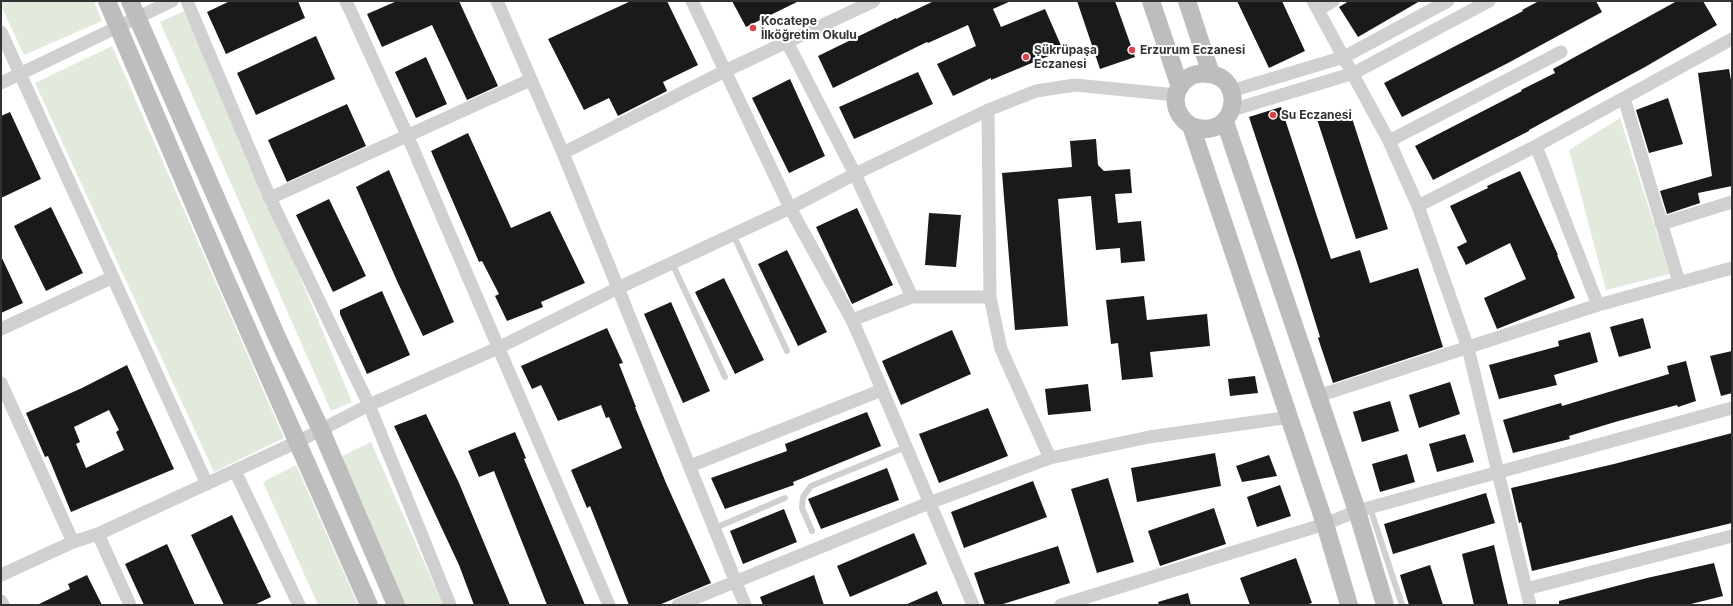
<!DOCTYPE html>
<meta charset="utf-8">
<style>
body{margin:0}
#map{position:relative;width:1733px;height:606px;overflow:hidden;background:#fff;font-family:Inter,sans-serif}
canvas{display:block}
.frame{position:absolute;inset:0;border:2px solid #333;pointer-events:none}
</style>
<div id="map">
<canvas width="1733" height="606"></canvas>
<div class="frame"></div>
</div>
<script>
const c = document.querySelector('canvas').getContext('2d');
c.lineJoin = 'round';
function paint(path, color) { c.fillStyle = color; c.fill(path, 'evenodd'); }
function strokePath(path, color, width, dash) { c.strokeStyle = color; c.lineWidth = width; c.lineCap = dash ? 'butt' : 'round'; c.setLineDash(dash || []); c.stroke(path); }
function write(font, color, halo, rows, align = 'center') {
  c.font = font + ' Inter,sans-serif'; c.lineWidth = 4; c.setLineDash([]); c.textBaseline = 'middle'; c.strokeStyle = halo; c.fillStyle = color; for (const [text, x, y, turn = 0] of rows) {
    c.save(); c.translate(x, y); c.rotate((+turn || 0) * Math.PI / 180); c.textAlign = isNaN(turn) ? turn : align; if (halo) c.strokeText(text, 0, 0); c.fillText(text, 0, 0); c.restore();
  }
}
paint(new Path2D(`
 M1 1H94L102 21 24 55 1 6Z
 M184 11 274 214 352 402 331 411 160 22Z
 M112 46 284 438 214 472 35 83Z
 M1620 118 1670 274 1606 290 1569 150Z
 M371 442 443 605H404L340 457Z
 M296 465 358 605H318L263 482Z`), '#e2e9dd');
paint(new Path2D(`
 M230 1H298L305 18 226 54 207 12Z
 M397 1H459L498 86 467 100 432 25 382 47 367 14Z
 M631 1H667L698 65 663 82 667 91 618 116 609 98 584 110 548 39Z
 M732 1H799L746 27Z
 M934 1H1011L993 9 1001 27 1045 9 1063 50 991 80V78L953 96 937 64 976 46 968 25 928 43 927 42 833 88 818 56 896 18V19Z
 M1077 1H1115L1135 57 1100 69Z
 M1237 1H1282L1305 51 1269 68Z
 M1349 1H1420L1358 37 1339 7Z
 M1539 1H1596L1602 12 1508 63 1402 117 1384 83 1523 11 1522 10Z
 M1677 1H1703L1717 25 1645 67 1529 130V131L1433 180 1415 146 1522 91 1521 90 1555 73 1553 69Z
 M316 36 335 79 256 115 237 73Z
 M426 57 447 104 416 118 395 72Z
 M1729 69 1732 86V186L1698 193 1700 203 1667 214 1660 191 1712 176 1698 73Z
 M918 72 933 104 854 139 839 107Z
 M790 79 825 156 789 173 752 98Z
 M1668 98 1683 144 1649 153 1636 110Z
 M347 104 366 146 287 182 268 140Z
 M1281 107 1331 259 1360 250 1370 283 1418 268 1443 347 1333 383 1318 338 1320 337 1299 269 1249 117Z
 M1349 109 1388 229 1356 239 1317 119Z
 M10 112 41 179 1 198V116Z
 M468 133 511 228 550 211 585 283 541 302 543 307 507 321 495 296 499 294 482 261 479 262 431 151Z
 M1096 139 1098 165 1104 171 1130 169 1132 193 1115 194 1118 223 1141 221 1145 261 1121 263 1120 248 1096 250 1091 196 1058 199 1068 326 1015 330 1002 173 1072 167 1070 141Z
 M389 170 454 322 423 336 397 281 356 187Z
 M1520 171 1558 255H1557L1575 298 1497 329 1484 298 1526 279 1510 243 1466 265 1457 247 1467 242 1450 206 1488 188 1487 186Z
 M329 199 366 276 333 292 296 215Z
 M51 207 83 273 46 291 14 226Z
 M857 208 893 285 852 304 816 227Z
 M929 213 961 215 956 267 925 265Z
 M787 250 827 332 798 346 758 264Z
 M1 256 23 303 1 313Z
 M724 278 764 360 735 374 695 292Z
 M382 291 410 355 367 374 340 314V310Z
 M1144 296 1147 320 1207 314 1210 346 1150 352 1153 377 1122 380 1118 343 1111 344 1106 300Z
 M671 302 710 391 683 403 644 314Z
 M1643 318 1651 348 1619 357 1610 327Z
 M607 328 623 363 619 364 636 407H635L666 483 711 583 659 605H629L590 506 587 508 571 470 622 448 609 417 606 418 601 405 558 421 541 385 532 389 521 366Z
 M952 330 971 374 901 405 882 361Z
 M1590 332 1598 362 1554 375 1557 385 1499 399 1489 365 1559 346 1558 341Z
 M1732 351V393L1721 396 1710 356Z
 M1686 361 1696 401 1678 407 1677 405 1615 422 1569 436 1570 439 1513 453 1503 420 1561 403 1562 406 1669 374 1667 366Z
 M127 365 174 469 71 512 48 456 45 457 26 413 82 388ZM109 410 119 430 116 432 124 450 86 468 76 444 80 442 74 427Z
 M1255 376 1258 393 1230 396 1228 379Z
 M1450 382 1460 414 1419 428 1409 395Z
 M1088 384 1091 411 1048 415 1045 389Z
 M1390 401 1399 431 1362 442 1353 412Z
 M988 408 1008 456 939 483 919 434Z
 M867 412 881 446 793 482 794 485 725 509 711 478 787 451 785 444Z
 M426 414 459 483 510 605H474L459 565 394 426Z
 M515 432 526 458 524 459 585 605H547L494 471 479 477 468 451Z
 M1732 433V523L1532 571 1521 522 1519 523 1511 488 1614 464Z
 M1465 434 1474 462 1437 472 1429 444Z
 M1215 453 1221 486 1137 502 1131 468Z
 M1407 454 1415 482 1380 492 1372 464Z
 M1269 455 1277 476 1242 482 1236 466Z
 M887 468 899 500 821 529 808 499Z
 M1108 478 1134 562 1097 573 1071 489Z
 M1033 481 1047 517 964 548 951 512Z
 M1280 485 1291 516 1257 527 1247 497Z
 M1486 493 1495 523 1393 554 1384 524Z
 M1214 508 1226 544 1160 566 1148 531Z
 M784 509 797 542 743 564 730 531Z
 M232 515 271 597 254 605H224L191 535Z
 M914 533 927 564 850 597 837 566Z
 M167 544 195 605H144L125 564Z
 M1494 545 1508 605H1474L1462 554Z
 M1058 546 1070 583 1000 605H985L974 573Z
 M1296 558 1312 603 1305 605H1250L1240 578Z
 M1714 563 1723 596 1687 605H1559V601L1647 578Z
 M1430 565 1443 605H1409L1400 575Z
 M87 575 102 605H37L70 589 68 584Z
 M814 575 824 605H763L760 597Z
 M937 591 943 605H905Z
 M1188 593 1191 605H1159L1158 602Z`), '#1a1a1a');
strokePath(new Path2D(`
 M733 234 787 351
 M672 263 725 377
 M1370 508 1402 605
 M715 528 785 498
 M812 531 802 508 803 497 811 486 906 447`), '#d0d0d0', 6);
strokePath(new Path2D(`
 M187 1 270 198 369 405 450 605
 M346 1 408 137 609 605
 M497 1 563 153 618 288 745 605
 M692 1 790 208 852 320 864 347 973 605
 M1313 1 1389 141 1418 206 1468 348 1530 605
 M1318 10 1333 1
 M1 32 207 484
 M787 42 855 174 912 297H990
 M1 83 172 1
 M1231 91 1344 57 1448 1
 M1624 98 1679 282
 M988 110 990 297 1001 349 1050 458
 M1232 110 1354 73 1489 1
 M1389 141 1561 52
 M1536 146 1598 305
 M563 153 725 71 874 1
 M270 198 530 80
 M1418 206 1536 146 1732 39
 M1661 224 1732 202
 M852 320 912 297
 M1 329 113 277
 M1 383 73 542
 M1318 396 1598 305 1732 268
 M690 466 882 390
 M235 471 299 605
 M98 534 130 605
 M1 575 73 542 98 534 299 441 369 405 498 348 618 288 790 208 855 174 988 110 1036 91 1075 85 1176 95
 M1526 589 1732 536
 M1 601 3 605
 M678 605 929 503 1050 458 1149 437 1290 417
 M1061 605 1325 524 1357 511 1732 408`), '#d0d0d0', 13);
strokePath(new Path2D(`
 M107 1 227 282 369 605
 M130 1 277 337 321 430 396 605
 M1151 1 1180 87
 M1187 1 1211 74
 M1225 122 1357 511 1385 605
 M1191 126C1236 143 1248 78 1209 74 1203 73 1197 73 1191 76 1169 89 1172 113 1191 126L1325 524 1349 605`), '#bdbdbd', 18);
for (const [x, y, r, color] of [
 [753,28,4,"#db434a"],
 [1132,50,4,"#db434a"],
 [1026,57,4,"#db434a"],
 [1273,115,4,"#db434a"]
]) { const dot = new Path2D(); dot.arc(x, y, r, 0, 2 * Math.PI); c.fillStyle = color; c.fill(dot); strokePath(dot, '#fff', 1.5); }
write('bold 12px', '#333', '#fff', [
 ["Kocatepe",761,21],
 ["İlköğretim Okulu",761,35],
 ["Şükrüpaşa",1034,50],
 ["Eczanesi",1034,64],
 ["Erzurum Eczanesi",1140,50],
 ["Su Eczanesi",1281,115]
], 'left');
</script>
